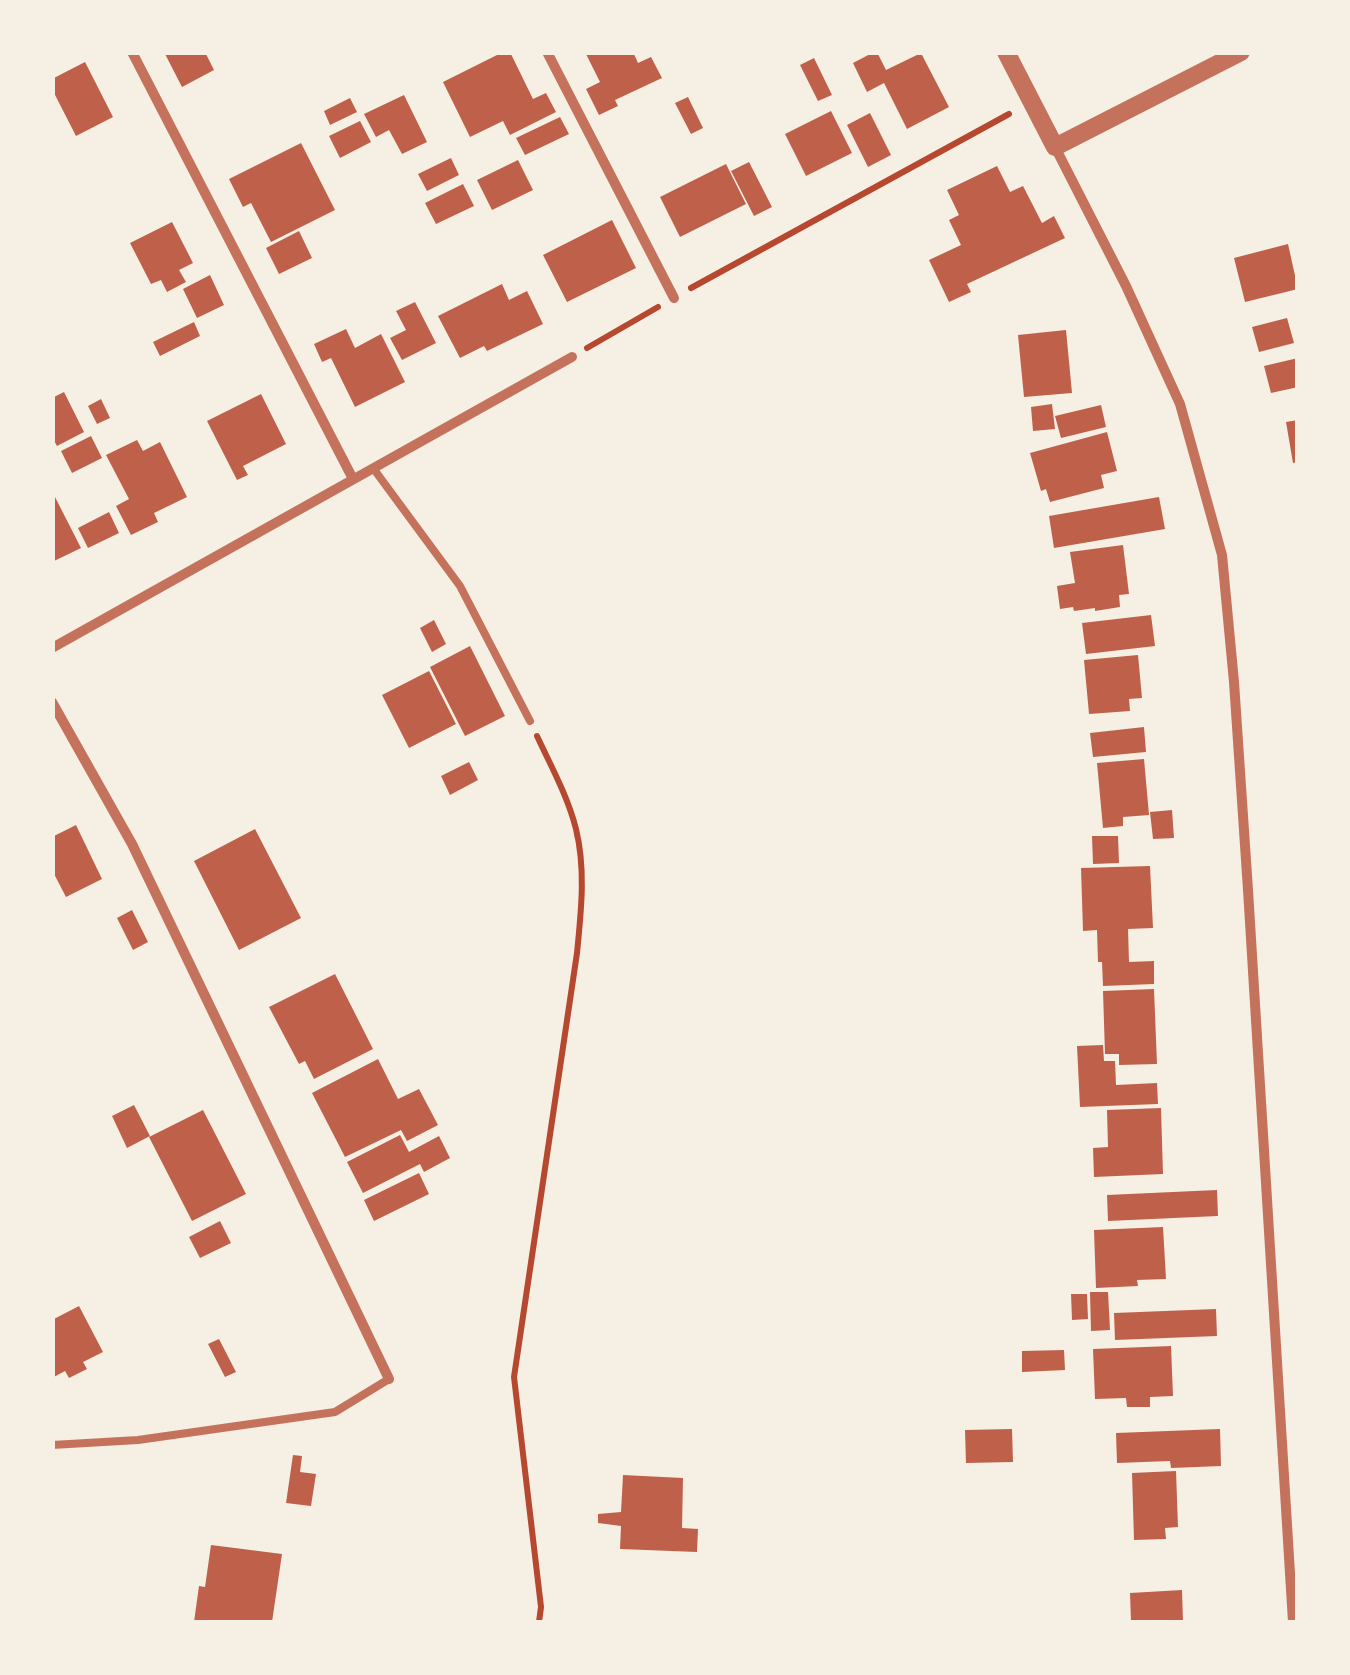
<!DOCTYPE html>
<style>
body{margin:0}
#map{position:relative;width:1350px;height:1675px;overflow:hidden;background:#f6efe4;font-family:"Roboto Condensed",sans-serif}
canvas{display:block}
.frame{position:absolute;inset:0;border:55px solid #f6efe4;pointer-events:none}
</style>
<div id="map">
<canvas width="1350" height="1675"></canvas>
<div class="frame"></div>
</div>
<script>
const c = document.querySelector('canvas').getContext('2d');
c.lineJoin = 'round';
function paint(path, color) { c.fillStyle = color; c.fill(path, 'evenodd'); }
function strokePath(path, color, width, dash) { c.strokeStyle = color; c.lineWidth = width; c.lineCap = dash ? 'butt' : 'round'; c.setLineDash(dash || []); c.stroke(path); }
paint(new Path2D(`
 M164 52H205L214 70 182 87Z
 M503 52H510L533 99 546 93 556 112 510 135 503 121 470 137 443 82Z
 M585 52H633L638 63 651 57 662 78 615 100 618 106 599 115 586 89 600 82Z
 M874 52H877L886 70 921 53 949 107 907 129 884 83 867 92 853 63Z
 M814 58 832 95 818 101 800 65Z
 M85 62 113 117 76 136 52 89V79Z
 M404 95 427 142 402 154 389 130 376 137 364 114Z
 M688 97 703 128 691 134 675 103Z
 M350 98 357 112 330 125 324 111Z
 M831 111 852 153 806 176 785 134Z
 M870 113 891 155 868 167 847 125Z
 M560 117 569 134 525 155 516 138Z
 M360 121 371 142 340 158 329 136Z
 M301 143 335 210 271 242 251 203 243 207 229 179Z
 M451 158 459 175 427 191 418 174Z
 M518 160 533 190 492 210 477 180Z
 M749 162 772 207 754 216 731 171Z
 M726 164 746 204 680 237 660 197Z
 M997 166 1010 192 1023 186 1042 223 1054 216 1065 238 967 284 971 292 949 302 929 260 961 245 949 220 959 215 947 190Z
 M463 184 474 206 436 224 425 203Z
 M612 220 636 268 567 302 543 255Z
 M172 222 193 263 179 270 186 282 167 292 161 280 151 284 130 243Z
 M299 231 312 258 279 274 266 248Z
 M1288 244 1298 289 1245 302 1234 258Z
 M210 275 224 305 197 318 183 289Z
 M502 284 509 300 527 291 543 324 487 351 484 346 460 358 438 316Z
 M415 302 436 343 402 360 390 338 406 330 396 311Z
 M1287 318 1294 343 1259 352 1252 327Z
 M194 322 200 336 160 356 153 342Z
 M346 329 355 348 381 334 405 382 355 407 331 358 322 362 314 344Z
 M1066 330 1072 393 1024 397 1018 335Z
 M1298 358V387L1271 393 1264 366Z
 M64 392 84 432 57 446 52 437V398Z
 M261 394 286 444 243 466 248 475 237 480 207 421Z
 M101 399 110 418 97 424 88 406Z
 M1052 404 1055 429 1033 431 1031 407Z
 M1101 405 1106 427 1061 438 1055 416Z
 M1298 420V462L1293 463 1286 422Z
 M1107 432 1117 471 1101 475 1104 488 1050 502 1046 489 1041 491 1030 453Z
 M91 436 102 458 72 473 61 451Z
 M137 440 143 451 160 442 187 497 154 513 158 522 131 535 116 506 129 499 106 455Z
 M55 497 81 548 52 562V498Z
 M1159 497 1165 529 1054 548 1049 516Z
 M109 512 119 533 88 548 78 528Z
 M1123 545 1129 594 1119 595 1120 607 1095 611V608L1074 611 1073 607 1060 609 1057 586 1075 583 1070 552Z
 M1151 615 1155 646 1086 654 1082 623Z
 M434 620 446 644 432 652 420 628Z
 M470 646 505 716 465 736 430 667Z
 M1138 655 1142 698 1129 699 1130 711 1089 714 1084 660Z
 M429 671 456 724 409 748 382 695Z
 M1144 727 1146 752 1093 757 1090 733Z
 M1144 759 1149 815 1123 817V826L1103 828 1097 763Z
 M469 762 478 780 450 795 441 776Z
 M1172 810 1174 838 1153 839 1150 812Z
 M76 825 102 879 66 897 52 870V837Z
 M255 829 301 918 239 950 194 861Z
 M1092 836H1118L1119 863 1093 864Z
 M1150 866 1153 928 1128 929 1129 962 1154 961V984L1103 986 1102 962H1098L1097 930 1083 931 1081 868Z
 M132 910 148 942 133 950 117 918Z
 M335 974 373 1049 314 1079 305 1061 299 1064 269 1007Z
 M1154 989 1157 1064 1119 1065V1054H1105L1103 991Z
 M1103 1045 1104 1061H1115L1116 1085 1157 1083 1158 1104 1080 1107 1077 1046Z
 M378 1059 398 1099 419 1089 438 1125 407 1141 401 1130 345 1157 312 1093Z
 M134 1105 150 1136 127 1148 112 1116Z
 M1161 1108 1163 1174 1094 1177 1093 1148 1108 1147 1107 1110Z
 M203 1110 246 1194 192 1221 149 1137Z
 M400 1135 409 1152 439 1136 450 1158 424 1172 420 1164 363 1193 347 1162Z
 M419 1173 429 1194 374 1221 364 1200Z
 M1217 1190 1218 1216 1108 1221 1107 1195Z
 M220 1221 231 1243 200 1258 189 1237Z
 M1163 1227 1166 1279 1137 1280 1138 1286 1096 1288 1094 1230Z
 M1090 1292H1108L1110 1330 1091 1331Z
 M1071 1294H1087L1088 1319 1072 1320Z
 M79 1306 103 1352 83 1362 87 1369 69 1378 65 1371 52 1378V1320Z
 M1216 1309 1217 1336 1115 1340 1114 1313Z
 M219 1339 236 1372 225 1377 208 1344Z
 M1171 1346 1173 1396 1150 1397V1407H1127L1126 1398 1095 1399 1093 1349Z
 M1064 1350 1065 1370 1022 1372V1351Z
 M1012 1429 1013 1462 966 1463 965 1430Z
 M1220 1429 1221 1466 1171 1468 1170 1461 1117 1463 1116 1433Z
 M293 1455 302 1456 300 1472 316 1474 311 1506 286 1503Z
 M1176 1471 1178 1527 1165 1528 1166 1539 1134 1540 1132 1473Z
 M623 1475 683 1478 682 1528 698 1529 697 1552 620 1549 621 1526 598 1523V1514L621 1512Z
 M211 1545 282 1554 272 1622H194L199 1586 205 1587Z
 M1182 1590 1183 1622H1131L1130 1593Z`), '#bf614a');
strokePath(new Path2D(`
 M691 288 1009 114
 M587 348 658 307
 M537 736C551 766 568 797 576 829 586 870 581 912 577 953L514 1377 541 1607 539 1622`), '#b5482f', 6);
strokePath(new Path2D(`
 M373 468 460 586 530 721
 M52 1445 138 1440 335 1412 389 1379`), '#c5725c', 8);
strokePath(new Path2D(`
 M132 52 353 479
 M547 52 674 298
 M1055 147 1126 286 1180 404 1222 555 1234 682 1248 890 1293 1622
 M52 648 572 357
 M52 702 132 844 389 1379`), '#c5725c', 10);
strokePath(new Path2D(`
 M1006 52 1055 147 1241 52`), '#c5725c', 18);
</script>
